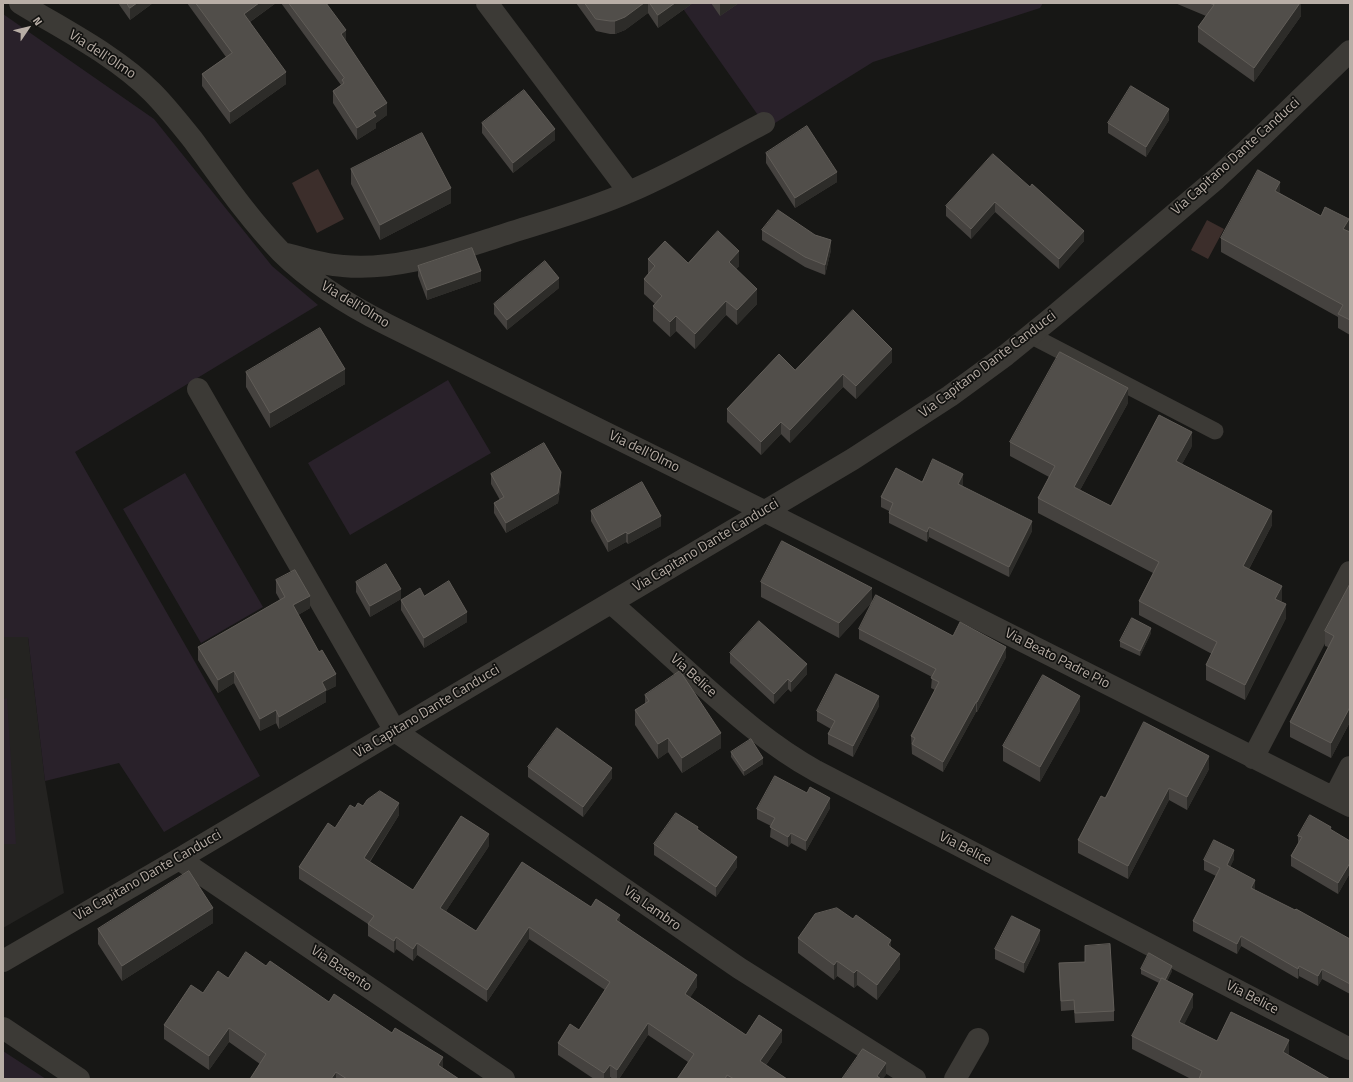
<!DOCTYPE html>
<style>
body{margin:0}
#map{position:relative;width:1353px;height:1082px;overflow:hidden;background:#171715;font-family:"Titillium Web",sans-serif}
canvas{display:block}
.frame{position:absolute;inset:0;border:4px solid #b8aea6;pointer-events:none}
.north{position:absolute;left:8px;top:8px;width:40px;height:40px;-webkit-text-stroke:3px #121210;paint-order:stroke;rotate:55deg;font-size:11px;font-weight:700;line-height:16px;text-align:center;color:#b8aea6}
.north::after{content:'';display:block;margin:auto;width:14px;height:18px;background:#b8aea6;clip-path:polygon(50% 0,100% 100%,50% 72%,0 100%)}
</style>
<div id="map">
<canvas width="1353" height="1082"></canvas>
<div class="frame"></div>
<div class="north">N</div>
</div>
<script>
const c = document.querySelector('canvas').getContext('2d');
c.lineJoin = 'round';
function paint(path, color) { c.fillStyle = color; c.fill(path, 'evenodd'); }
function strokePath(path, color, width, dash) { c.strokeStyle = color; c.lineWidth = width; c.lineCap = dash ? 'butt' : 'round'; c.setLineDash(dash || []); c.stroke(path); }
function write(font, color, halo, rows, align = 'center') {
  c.font = font + ' "Titillium Web",sans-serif'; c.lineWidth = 3.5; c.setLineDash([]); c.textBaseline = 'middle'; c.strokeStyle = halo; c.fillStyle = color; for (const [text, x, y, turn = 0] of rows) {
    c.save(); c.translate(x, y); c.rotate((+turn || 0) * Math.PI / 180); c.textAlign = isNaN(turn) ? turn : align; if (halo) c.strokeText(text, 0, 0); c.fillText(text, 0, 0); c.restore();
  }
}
paint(new Path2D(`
 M3 637H28L45 781 64 893 3 928Z`), '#242321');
paint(new Path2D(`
 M679 3H1043L1040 8 873 62 767 128Z
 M3 14 154 119 272 266 318 305 75 452 260 776 164 832 119 763 45 781 28 637H3Z
 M448 380 491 453 350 535 308 463Z
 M185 473 263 607 201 643 123 509Z
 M7 698 16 844H3V699Z
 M3 1051 46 1079H3Z`), '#29212a');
paint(new Path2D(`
 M318 169 344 219 317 233 292 183Z
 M1207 220 1224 229 1208 259 1191 250Z`), '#3c2e2b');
strokePath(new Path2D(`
 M1030 335 1215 431`), '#3c3a36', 17);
strokePath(new Path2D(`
 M20 3C64 30 115 55 152 92 167 107 180 124 193 140 221 178 248 218 281 252 311 282 350 306 388 325L764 511 1350 806
 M487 3 629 192
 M287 254C305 259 324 265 343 266 395 271 446 253 494 238 539 223 586 211 629 192 676 172 720 146 764 123
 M198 389 395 731 739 968 915 1079
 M611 603C640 628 668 654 697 680 735 714 771 746 816 771L1350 1049
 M1253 758 1350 572
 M1334 798 1350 767
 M179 859 504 1079
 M3 961 179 859 853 459 950 396 1006 355 1054 316 1216 179 1263 135 1350 51
 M3 1028 79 1079
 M955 1079 978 1039`), '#3c3a36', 22);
paint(new Path2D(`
 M118 3H153L130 20Z
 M187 3H276L250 22 286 84 230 124 202 86V74L226 57Z
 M281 3H326L346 41 387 115 376 123V128L357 140 333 103V91L341 85Z
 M576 3H693L658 28 648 13 625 30 615 34H610L596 31Z
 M711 3H739L720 16Z
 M1175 3H1301V16L1254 82 1198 42V27L1206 16Z
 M1169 120 1146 157 1108 133V123Z
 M482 123 555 140 513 173 482 133Z
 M766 153 837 182 795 208 766 163Z
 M993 154 1084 241 1059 269 995 212 971 239 946 216V206Z
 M351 169 451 203 380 240 351 184Z
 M1280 193 1350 232V335L1338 328V317L1221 252V238Z
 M762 230 831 250 825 275 805 267 762 240Z
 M648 259 688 263 739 266 736 269 757 304 737 325 726 315 695 349 676 331 670 337 653 321V306L655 304 644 294V279L648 274Z
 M418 266 481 281 427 300 418 276Z
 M559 288 507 330 494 314V304Z
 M892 362 856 399 843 387 790 443 781 434 761 455 727 422V409L795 370Z
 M246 372 345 384 270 428 246 387Z
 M1128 403 1080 490 1111 506 1192 446 1182 464 1272 525 1249 569 1282 600 1281 601 1286 618 1245 700 1206 680V665L1212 654 1139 615V601L1153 573 1038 513V498L1049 477 1010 456V442Z
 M491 474 561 482 558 503 506 533 494 513V503L500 500 491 484Z
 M922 482 963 485 962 486 1032 531 1009 577 929 537 927 542 889 523V511L881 507V497Z
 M591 511 661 526 628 544 626 542 608 552 591 521Z
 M276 580 310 608 298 615 336 686 326 691V702L279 729 276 723 260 731 234 683 218 693 198 660V647L280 600 276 593Z
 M356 582 401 599 370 617 356 592Z
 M761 582 872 602 839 638 761 597Z
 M1350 584V722L1331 758 1290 737V722L1328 647 1325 646V631Z
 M424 596 467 622 424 648 401 610V600Z
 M859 629 953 636 1006 657 977 712H976L943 772 912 754 911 736 935 690 931 688 932 677 859 639Z
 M1151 633 1140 656 1120 647V641Z
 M730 653 807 674 791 692 788 689 774 704 730 663Z
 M645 695 721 748 682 773 668 752 658 759 635 725V710L645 704Z
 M879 706 853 757 828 744V734L831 729 817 721V711Z
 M1080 711 1040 782 1003 761V746Z
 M731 752 763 764 744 776 731 757Z
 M528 767 612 778 583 817 528 777Z
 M1209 769 1187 810 1169 800 1128 879 1078 853V840L1105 798Z
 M807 793 830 808 806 851 791 843 788 847 770 837 771 826 757 819V809Z
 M363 806 399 815 370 862 413 890 489 846 446 911 476 931 591 907 620 922 697 987 690 997 746 1035 782 1042 766 1065 787 1079H677L688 1062 648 1035 619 1079H613L610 1077 609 1079H594L558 1055V1043L579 1030 605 990 529 939 487 1002 417 955 413 961 396 949 394 953 368 936V924L299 879V867L355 808Z
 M698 829 737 867 716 897 654 855V844Z
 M1331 830 1350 841V873L1338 894 1291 866V856L1298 843V836Z
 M1234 859 1230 867 1255 890 1350 939V994L1322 979 1318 986 1299 976 1298 979 1241 946 1237 954 1193 931V921L1216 876 1204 870V860Z
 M213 923 122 981 98 944V929Z
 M798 938 891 948 900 969 877 1000 857 985 854 988 837 976 834 980 798 953Z
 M1040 940 1024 973 995 959V949Z
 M1085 946 1114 1011V1021L1075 1023 1074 1010 1061 1011 1059 973V963L1085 962Z
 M266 966 329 1002 443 1068 459 1079H250L260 1064 229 1042 209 1070 164 1039V1025L203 993 228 978Z
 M1141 969 1172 971 1167 981 1193 1007 1184 1024 1217 1041 1289 1054 1288 1055 1330 1079H1191L1132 1049V1036L1159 983 1141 974Z`), '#45423f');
paint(new Path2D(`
 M137 3H153L130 20V8Z
 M259 3H276L244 26V14Z
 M644 3H648V13L625 30 615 34V21Z
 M675 3H693L658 28V15Z
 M721 3H739L720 16V4Z
 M1300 3H1301V16L1254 82V68Z
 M346 30V42L341 34Z
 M286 72V84L230 124V112Z
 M387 103V115L376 123V128L357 140V128L373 112Z
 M1169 109V120L1146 157V147Z
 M555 129V140L513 173V163Z
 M837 172V182L795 208V198Z
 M1280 182V197L1275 191Z
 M451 188V203L380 240V225Z
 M995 202V212L971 239V229Z
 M1349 219V234L1343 229Z
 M1084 231V241L1059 269V259Z
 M831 240V250L825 275V265Z
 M739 251V266L729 277V262Z
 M481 271V281L427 300V290Z
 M559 278V288L507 330V320Z
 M757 289V304L737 325V310Z
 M726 301V315L695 349V334Z
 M676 316V331L670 337V322Z
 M892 349V362L856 399V386Z
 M345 369V384L270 428V413Z
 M843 374V387L790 443V430Z
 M1128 388V403L1074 501V487Z
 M781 422V434L761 455V442Z
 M1192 432V446L1176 475V461Z
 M561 472V482L558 503 506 533V523Z
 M963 474V485L958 494V484Z
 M1272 511V525L1243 580V566Z
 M661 516V526L628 544V534Z
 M1032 521V531L1009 577V567Z
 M929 527V537L927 542V532Z
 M626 532V542L608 552V542Z
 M1282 586V600L1275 613V599Z
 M872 588V602L839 638V623Z
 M401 589V599L370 617V606Z
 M310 596V608L293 618V605Z
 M1286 604V618L1245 700V685Z
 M467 612V622L424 648V638Z
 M1151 628V633L1140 656V651Z
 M1006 647V657L977 712V702Z
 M807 664V674L791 692V682Z
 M234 671V683L218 693V680Z
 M336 674V686L326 691V702L279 729V717L322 682Z
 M788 679V689L774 704V694Z
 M879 696V706L853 757V746Z
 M1080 696V711L1040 782V767Z
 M976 702V712L943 772V762Z
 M1350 707V722L1331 758V743Z
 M276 710V723L260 731V719Z
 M721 733V748L682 773V758Z
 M668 738V752L658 759V744Z
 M1209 756V769L1187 810V797Z
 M763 758V764L744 776V771Z
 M612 768V778L583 817V807Z
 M1169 788V800L1128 879V866Z
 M830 798V808L806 851V841Z
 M399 803V815L364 870V858Z
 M791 833V843L788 847V837Z
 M489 834V846L440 920V908Z
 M1234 850V859L1227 874V865Z
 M737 857V867L716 897V887Z
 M1350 863V873L1338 894V883Z
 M1255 880V890L1251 888Z
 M213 908V923L122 981V966Z
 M620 915V927L616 920Z
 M529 927V939L487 1002V990Z
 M1040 930V940L1024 973V963Z
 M1241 936V946L1237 954V944Z
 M396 937V949L394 953V941Z
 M891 940V955L888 945Z
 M417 943V955L413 961V949Z
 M900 954V969L877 1000V985Z
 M837 961V976L834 980V965Z
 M1172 966V971L1165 986V981Z
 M1299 966V976L1298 979V969Z
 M1322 969V979L1318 986V976Z
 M857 970V985L854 988V973Z
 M697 975V987L685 1006V994Z
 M1193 994V1007L1179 1035V1022Z
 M648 1023V1035L619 1079H617V1070Z
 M229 1028V1042L209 1070V1056Z
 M782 1030V1042L760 1073V1061Z
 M1289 1040V1054L1283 1066V1052Z
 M443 1057V1072L438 1065Z
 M886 1063V1075L883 1079H877V1076Z
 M610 1065V1077L609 1079H604V1073Z
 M336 1072V1079H331Z`), '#2d2c29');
const building = new Path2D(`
 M127 3H137L130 8Z
 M196 3H259L244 14 286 72 230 112 202 74 232 53Z
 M289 3H326L346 30 341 34 387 103 373 112 376 116 357 128 333 91 344 83 342 80 344 78Z
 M585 3H644L625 17 615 21H610L596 19Z
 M650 3H675L658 15Z
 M1209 3H1300L1254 68 1198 27 1214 5Z
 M1131 86 1169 109 1146 147 1108 123Z
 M524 90 555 129 513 163 482 123Z
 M807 126 837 172 795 198 766 153Z
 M422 133 451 188 380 225 351 169Z
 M993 154 1030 187 1032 184 1084 231 1059 259 995 202 971 229 946 206Z
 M1258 170 1280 182 1275 191 1321 216 1325 207 1349 219 1343 229 1350 232V320L1338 314 1343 305 1221 238Z
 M778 210 815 235 831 240 825 265 805 257 762 230Z
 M718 231 739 251 729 262 757 289 737 310 726 301 695 334 676 316 670 322 653 306 662 296 644 279 655 266 648 259 665 241 688 263Z
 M472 248 481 271 427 290 418 266Z
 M545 261 559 278 507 320 494 304Z
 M853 310 892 349 856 386 843 374 790 430 781 422 761 442 727 409 779 354 795 370Z
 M320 328 345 369 270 413 246 372Z
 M1060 352 1128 388 1074 487 1111 506 1159 415 1192 432 1176 461 1272 511 1243 566 1282 586 1275 599 1286 604 1245 685 1206 665 1217 642 1139 601 1159 562 1038 498 1055 466 1010 442Z
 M544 443 561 472 558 493 506 523 494 503 504 497 491 474Z
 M933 459 963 474 958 484 1032 521 1009 567 929 527 927 532 889 513 893 503 881 497 896 468 922 482Z
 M642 482 661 516 628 534 626 532 608 542 591 511Z
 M782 541 872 588 839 623 761 582Z
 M386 564 401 589 370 606 356 582Z
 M295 570 310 596 293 605 319 652 322 650 336 674 322 682 326 690 279 717 276 710 260 719 234 671 218 680 198 647 285 597 276 580Z
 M449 581 467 612 424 638 401 600 420 588 424 596Z
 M1350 584V707L1331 743 1290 722 1334 636 1325 631Z
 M876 595 953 636 960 622 1006 647 977 702H976L943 762 912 744 915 738 911 736 939 682 931 678 936 669 859 629Z
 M1132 618 1151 628 1140 651 1120 641Z
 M759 621 807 664 791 682 788 679 774 694 730 653Z
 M680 671 721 733 682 758 668 738 658 744 635 710 649 701 645 695Z
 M836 674 879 696 853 746 828 734 835 721 817 711Z
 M1043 675 1080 696 1040 767 1003 746Z
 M1144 722 1209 756 1187 797 1169 788 1128 866 1078 840 1101 796 1105 798Z
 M557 728 612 768 583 807 528 767Z
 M751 739 763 758 744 771 731 752Z
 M775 776 807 793 810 787 830 798 806 841 791 833 788 837 770 827 775 818 757 809Z
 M380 791 399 803 364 858 413 890 461 816 489 834 440 908 476 931 522 862 591 907 596 899 620 915 616 920 697 975 685 994 746 1035 759 1015 782 1030 760 1061 787 1079H734L727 1075 725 1079H677L694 1054 648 1023 617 1070 610 1065 604 1073 558 1043 570 1024 579 1030 610 982 529 927 487 990 417 943 413 949 396 937 394 941 368 924 374 916 299 867 328 823 335 828 350 805 355 808 358 803 363 806 367 800Z
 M676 813 698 827 697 829 737 857 716 887 654 844Z
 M1310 815 1331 827 1330 829 1350 841V863L1338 883 1291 856 1302 837 1298 836Z
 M1214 840 1234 850 1227 865 1255 880 1251 888 1295 910 1296 909 1350 939V984L1322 969 1318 976 1299 966 1298 969 1241 936 1237 944 1193 921 1220 868 1204 860Z
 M189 871 213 908 122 966 98 929Z
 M837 908 853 919 856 915 891 940 888 945 900 954 877 985 857 970 854 973 837 961 834 965 798 938 815 914Z
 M1012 916 1040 930 1024 963 995 949Z
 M1110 944 1114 1011 1075 1013 1074 1000 1061 1001 1059 963 1085 962V946Z
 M246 952 266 966 270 961 329 1002 334 994 392 1033 395 1028 443 1057 438 1065 459 1079H347L336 1072 331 1079H250L266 1054 229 1028 209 1056 164 1025 191 985 203 993 218 971 228 978Z
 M1149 953 1172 966 1165 980 1162 978 1161 979 1141 969Z
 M1162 978 1193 994 1179 1022 1217 1041 1231 1012 1289 1040 1283 1052 1330 1079H1199L1202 1071 1132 1036Z
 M863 1049 886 1063 877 1076 881 1079H842Z`);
paint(building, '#514e4a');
strokePath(building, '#615d58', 1);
write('14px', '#b8aea6', '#121210', [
 ["Via dell'Olmo",102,55,33],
 ["Via Capitano Dante Canducci",1236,157,-42],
 ["Via dell'Olmo",355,305,31],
 ["Via Capitano Dante Canducci",988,365,-37],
 ["Via dell'Olmo",644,452,26],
 ["Via Capitano Dante Canducci",706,546,-31],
 ["Via Beato Padre Pio",1057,659,27],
 ["Via Belice",693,676,42],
 ["Via Capitano Dante Canducci",427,712,-31],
 ["Via Belice",965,849,27],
 ["Via Capitano Dante Canducci",148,876,-30],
 ["Via Lambro",652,909,35],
 ["Via Basento",341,969,34],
 ["Via Belice",1252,998,27]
]);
</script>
